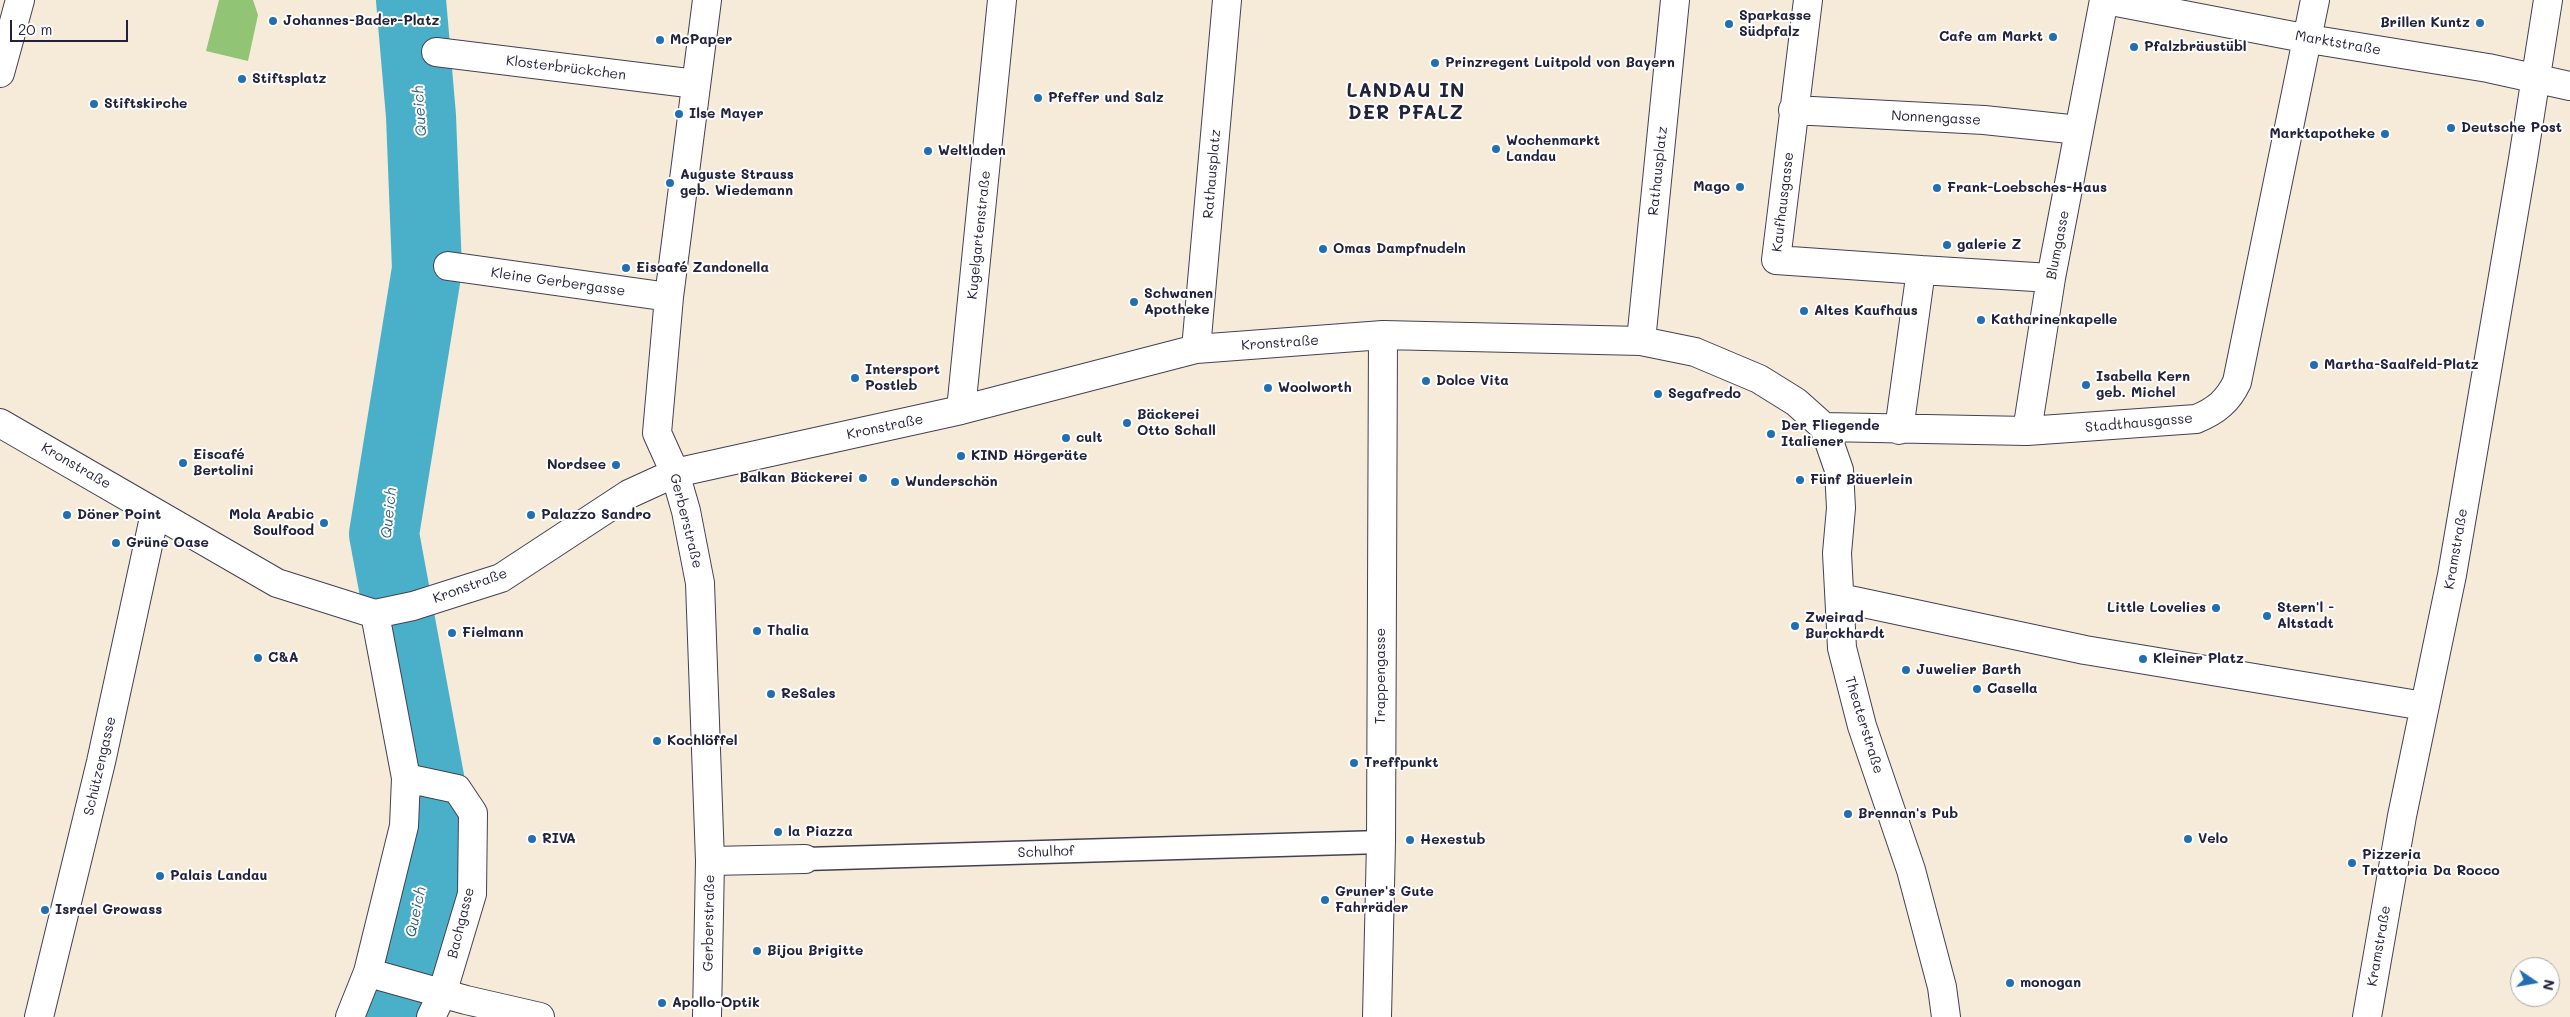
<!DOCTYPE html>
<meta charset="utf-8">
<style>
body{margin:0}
#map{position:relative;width:2570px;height:1017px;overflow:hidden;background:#f6ebd8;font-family:Mali,sans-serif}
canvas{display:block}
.north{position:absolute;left:2510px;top:957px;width:50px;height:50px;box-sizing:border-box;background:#fff;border:1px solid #a7a7b1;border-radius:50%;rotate:102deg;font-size:14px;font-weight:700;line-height:20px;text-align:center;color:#22223b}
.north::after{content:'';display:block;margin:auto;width:18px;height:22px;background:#1f6fb2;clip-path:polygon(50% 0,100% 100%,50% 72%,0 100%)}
.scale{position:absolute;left:10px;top:20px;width:118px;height:22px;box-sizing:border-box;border:2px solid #22223b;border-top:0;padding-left:6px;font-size:15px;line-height:18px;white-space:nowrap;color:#22223b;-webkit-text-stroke:4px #fff;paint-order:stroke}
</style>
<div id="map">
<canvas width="2570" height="1017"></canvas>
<div class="north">N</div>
<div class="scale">20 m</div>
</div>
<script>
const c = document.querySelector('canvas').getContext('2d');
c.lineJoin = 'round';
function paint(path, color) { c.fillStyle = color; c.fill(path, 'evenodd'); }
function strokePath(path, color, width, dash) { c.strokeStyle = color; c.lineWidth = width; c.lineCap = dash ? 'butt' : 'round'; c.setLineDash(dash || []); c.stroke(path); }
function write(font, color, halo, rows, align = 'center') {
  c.font = font + ' Mali,sans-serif'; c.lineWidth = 4; c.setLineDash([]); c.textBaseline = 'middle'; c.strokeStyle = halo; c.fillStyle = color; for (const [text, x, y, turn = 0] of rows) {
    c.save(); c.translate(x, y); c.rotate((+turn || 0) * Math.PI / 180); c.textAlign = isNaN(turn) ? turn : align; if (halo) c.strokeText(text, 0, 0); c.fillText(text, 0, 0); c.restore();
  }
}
paint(new Path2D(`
 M219 0H253L258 15 248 61 206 51Z`), '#91c474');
strokePath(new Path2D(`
 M381 1017 407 953 422 895 430 783 384 534 427 269 421 116 411 0`), '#4ab0c9', 70);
const lane = new Path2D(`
 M805 859 1381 842`);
const street = new Path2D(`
 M1808 0 1776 260 1921 270 1899 430
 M2106 0 2309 39 2488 68 2570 86
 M436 52 696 84
 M0 73 20 0
 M1793 110 1984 120 2079 130
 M448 266 669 297
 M1921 270 2051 278
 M1641 341 1675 0
 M1196 349 1227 0
 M961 410 1002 0
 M0 423 277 583 375 614 413 606 501 578 629 494 675 473 961 410 1196 349 1383 335 1641 341 1695 352 1759 379 1796 402 1824 427 1839 470 1841 508 1837 553 1842 648 1862 726 1911 870 1942 987 1946 1017
 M1824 427 2027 431 2196 419C2216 411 2228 401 2237 382L2315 0
 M2027 431 2051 278 2104 0
 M1840 598 2085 650 2424 706
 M406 778 457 789 473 813 472 894 442 994 431 1017
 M710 861 805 859
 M380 976 466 1000 540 1017
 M39 1017 101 762 155 513
 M350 1017 368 972 404 826 406 778 375 614
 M707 1017 710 861 700 583 686 511 675 473 657 433 669 297 707 0
 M1377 1017 1381 842 1383 335
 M2367 1017 2402 816 2452 575 2523 159 2548 0`);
strokePath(lane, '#424053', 25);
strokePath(street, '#424053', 30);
strokePath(lane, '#fff', 22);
strokePath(street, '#fff', 28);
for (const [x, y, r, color] of [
 [273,21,5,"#1f6fb2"],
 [2480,23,5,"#1f6fb2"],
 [1729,24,5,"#1f6fb2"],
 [2053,37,5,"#1f6fb2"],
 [660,40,5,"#1f6fb2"],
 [2134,47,5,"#1f6fb2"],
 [1435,63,5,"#1f6fb2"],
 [242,79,5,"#1f6fb2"],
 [1038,98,5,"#1f6fb2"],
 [94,104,5,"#1f6fb2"],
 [679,114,5,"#1f6fb2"],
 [2451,128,5,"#1f6fb2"],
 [2385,134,5,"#1f6fb2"],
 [1496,149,5,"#1f6fb2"],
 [928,151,5,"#1f6fb2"],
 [670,183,5,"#1f6fb2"],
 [1740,187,5,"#1f6fb2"],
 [1937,188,5,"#1f6fb2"],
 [1947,245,5,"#1f6fb2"],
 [1323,249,5,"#1f6fb2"],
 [626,268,5,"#1f6fb2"],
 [1134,302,5,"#1f6fb2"],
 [1804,311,5,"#1f6fb2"],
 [1981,320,5,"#1f6fb2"],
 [2314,365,5,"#1f6fb2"],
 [855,378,5,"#1f6fb2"],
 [1426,381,5,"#1f6fb2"],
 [2086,385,5,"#1f6fb2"],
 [1268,388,5,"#1f6fb2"],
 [1658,394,5,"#1f6fb2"],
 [1127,423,5,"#1f6fb2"],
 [1771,434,5,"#1f6fb2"],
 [1066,438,5,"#1f6fb2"],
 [961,456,5,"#1f6fb2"],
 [183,463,5,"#1f6fb2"],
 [616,465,5,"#1f6fb2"],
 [863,478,5,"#1f6fb2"],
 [1800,480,5,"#1f6fb2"],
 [895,482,5,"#1f6fb2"],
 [67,515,5,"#1f6fb2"],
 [531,515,5,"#1f6fb2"],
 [324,523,5,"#1f6fb2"],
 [116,543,5,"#1f6fb2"],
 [2216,608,5,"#1f6fb2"],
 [2267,616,5,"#1f6fb2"],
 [1795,626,5,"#1f6fb2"],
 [757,631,5,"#1f6fb2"],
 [452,633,5,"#1f6fb2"],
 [258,658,5,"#1f6fb2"],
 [2143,659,5,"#1f6fb2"],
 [1906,670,5,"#1f6fb2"],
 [1977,689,5,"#1f6fb2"],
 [771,694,5,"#1f6fb2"],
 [657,741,5,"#1f6fb2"],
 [1354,763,5,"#1f6fb2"],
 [1848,814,5,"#1f6fb2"],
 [778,832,5,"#1f6fb2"],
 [532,839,5,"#1f6fb2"],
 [2188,839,5,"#1f6fb2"],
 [1410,840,5,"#1f6fb2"],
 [2352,863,5,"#1f6fb2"],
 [160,876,5,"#1f6fb2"],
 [1325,900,5,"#1f6fb2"],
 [45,910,5,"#1f6fb2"],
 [757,951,5,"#1f6fb2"],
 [2010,983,5,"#1f6fb2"],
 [662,1003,5,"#1f6fb2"]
]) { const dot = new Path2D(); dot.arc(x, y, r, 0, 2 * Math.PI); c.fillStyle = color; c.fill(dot); strokePath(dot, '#fff', 2); }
write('bold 14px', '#22223b', '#fff', [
 ["Sparkasse",1739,16],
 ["Südpfalz",1739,32],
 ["Johannes-Bader-Platz",283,21],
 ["Brillen Kuntz",2470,23,"right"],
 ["Cafe am Markt",2043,37,"right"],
 ["McPaper",670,40],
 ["Pfalzbräustübl",2144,47],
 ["Prinzregent Luitpold von Bayern",1445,63],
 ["Stiftsplatz",252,79],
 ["Pfeffer und Salz",1048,98],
 ["Stiftskirche",104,104],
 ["Ilse Mayer",689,114],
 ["Deutsche Post",2461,128],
 ["Marktapotheke",2375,134,"right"],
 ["Wochenmarkt",1506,141],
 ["Landau",1506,157],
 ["Weltladen",938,151],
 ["Auguste Strauss",680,175],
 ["geb. Wiedemann",680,191],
 ["Mago",1730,187,"right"],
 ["Frank-Loebsches-Haus",1947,188],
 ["galerie Z",1957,245],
 ["Omas Dampfnudeln",1333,249],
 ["Eiscafé Zandonella",636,268],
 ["Schwanen",1144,294],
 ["Apotheke",1144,310],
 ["Altes Kaufhaus",1814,311],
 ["Katharinenkapelle",1991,320],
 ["Martha-Saalfeld-Platz",2324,365],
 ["Intersport",865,370],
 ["Postleb",865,386],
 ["Isabella Kern",2096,377],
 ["geb. Michel",2096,393],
 ["Dolce Vita",1436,381],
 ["Woolworth",1278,388],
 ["Segafredo",1668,394],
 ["Bäckerei",1137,415],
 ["Otto Schall",1137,431],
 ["Der Fliegende",1781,426],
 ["Italiener",1781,442],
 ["cult",1076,438],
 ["Eiscafé",193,455],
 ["Bertolini",193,471],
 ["KIND Hörgeräte",971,456],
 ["Nordsee",606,465,"right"],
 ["Balkan Bäckerei",853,478,"right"],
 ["Fünf Bäuerlein",1810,480],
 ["Wunderschön",905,482],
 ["Döner Point",77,515],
 ["Mola Arabic",314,515,"right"],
 ["Soulfood",314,531,"right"],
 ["Palazzo Sandro",541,515],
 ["Grüne Oase",126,543],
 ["Little Lovelies",2206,608,"right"],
 ["Stern'l -",2277,608],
 ["Altstadt",2277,624],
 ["Zweirad",1805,618],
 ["Burckhardt",1805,634],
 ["Thalia",767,631],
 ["Fielmann",462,633],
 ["C&A",268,658],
 ["Kleiner Platz",2153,659],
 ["Juwelier Barth",1916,670],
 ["Casella",1987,689],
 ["ReSales",781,694],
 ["Kochlöffel",667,741],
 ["Treffpunkt",1364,763],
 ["Brennan's Pub",1858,814],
 ["la Piazza",788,832],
 ["RIVA",542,839],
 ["Velo",2198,839],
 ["Hexestub",1420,840],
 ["Pizzeria",2362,855],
 ["Trattoria Da Rocco",2362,871],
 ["Palais Landau",170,876],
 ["Gruner's Gute",1335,892],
 ["Fahrräder",1335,908],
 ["Israel Growass",55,910],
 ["Bijou Brigitte",767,951],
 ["monogan",2020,983],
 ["Apollo-Optik",672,1003]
], 'left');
write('14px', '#22223b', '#fff', [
 ["Marktstraße",2338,43,10],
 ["Klosterbrückchen",566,68,7],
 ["Nonnengasse",1936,118,3],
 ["Rathausplatz",1658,171,-84],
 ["Rathausplatz",1212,174,-85],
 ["Kaufhausgasse",1783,202,-83],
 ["Kugelgartenstraße",979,235,-84],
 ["Blumgasse",2058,245,-79],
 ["Kleine Gerbergasse",558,282,8],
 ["Kronstraße",1280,343,-4],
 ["Stadthausgasse",2139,423,-5],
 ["Kronstraße",885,427,-12],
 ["Kronstraße",76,466,30],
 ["Gerberstraße",686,521,76],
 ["Kramstraße",2456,549,-80],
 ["Kronstraße",470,586,-20],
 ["Trappengasse",1381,676,-90],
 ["Theaterstraße",1864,725,73],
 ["Schützengasse",100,766,-77],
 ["Schulhof",1046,852,-2],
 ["Bachgasse",461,923,-76],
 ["Gerberstraße",709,923,-89],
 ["Kramstraße",2379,946,-80]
]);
write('italic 15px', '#34627b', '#fff', [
 ["Queich",420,111,-94],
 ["Queich",389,513,-84],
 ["Queich",416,912,-78]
]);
c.letterSpacing = '1px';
write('bold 19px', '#22223b', '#fff', [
 ["LANDAU IN",1406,91],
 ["DER PFALZ",1406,113]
]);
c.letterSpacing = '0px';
</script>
